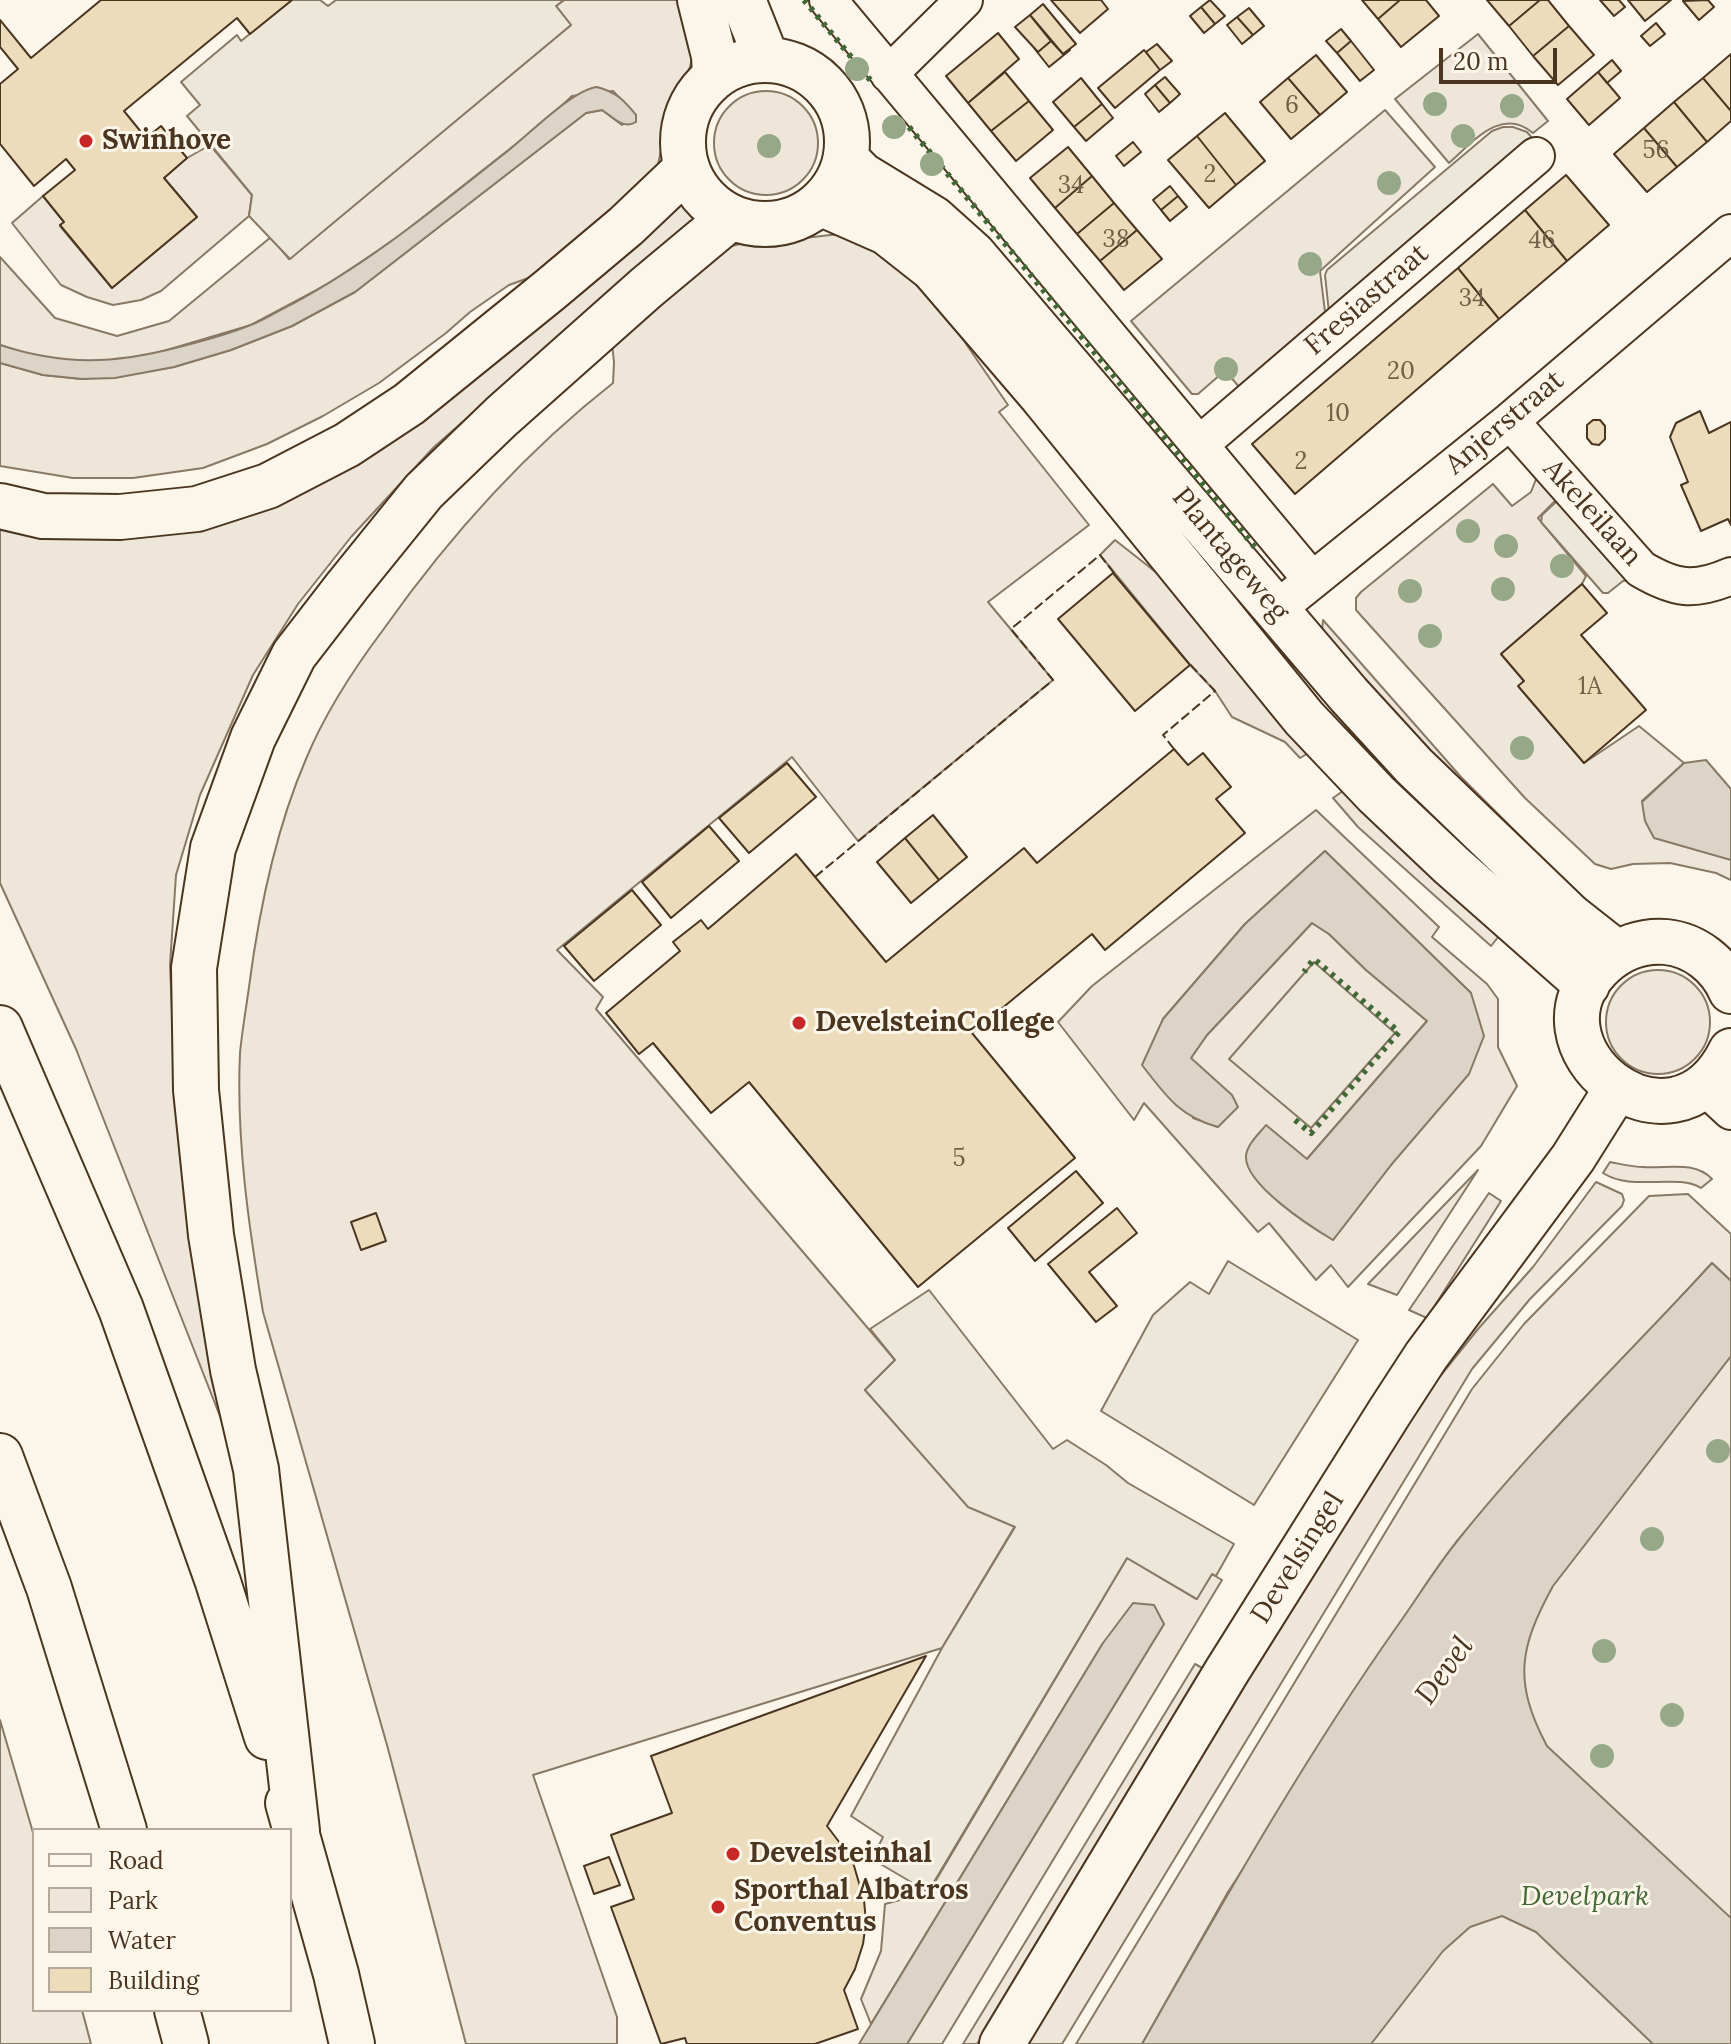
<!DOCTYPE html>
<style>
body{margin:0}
#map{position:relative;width:1731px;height:2044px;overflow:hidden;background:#fbf6e9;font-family:Lora,serif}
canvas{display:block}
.legend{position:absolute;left:32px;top:1828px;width:260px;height:184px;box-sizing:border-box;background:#fbf6e9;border:2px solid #b4a999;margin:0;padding:10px 14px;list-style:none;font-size:24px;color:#4a3520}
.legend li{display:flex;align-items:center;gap:16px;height:40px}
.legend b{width:40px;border:2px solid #b4a999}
.scale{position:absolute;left:1439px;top:48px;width:118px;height:36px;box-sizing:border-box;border:4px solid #4a3520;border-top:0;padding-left:10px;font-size:24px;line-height:28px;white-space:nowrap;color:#4a3520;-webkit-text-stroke:6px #fbf6e9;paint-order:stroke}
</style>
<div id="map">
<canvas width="1731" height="2044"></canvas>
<ul class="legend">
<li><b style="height:10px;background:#fbf6e9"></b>Road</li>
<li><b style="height:22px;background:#ede6d9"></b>Park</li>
<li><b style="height:22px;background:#dcd4c6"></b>Water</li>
<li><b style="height:22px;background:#ecdcbc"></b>Building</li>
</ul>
<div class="scale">20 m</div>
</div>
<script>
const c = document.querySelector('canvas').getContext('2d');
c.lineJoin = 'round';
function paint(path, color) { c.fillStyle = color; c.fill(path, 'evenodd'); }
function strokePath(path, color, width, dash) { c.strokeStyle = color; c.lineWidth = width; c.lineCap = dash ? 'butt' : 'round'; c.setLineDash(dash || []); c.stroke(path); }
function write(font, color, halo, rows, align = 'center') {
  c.font = font + ' Lora,serif'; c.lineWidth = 6; c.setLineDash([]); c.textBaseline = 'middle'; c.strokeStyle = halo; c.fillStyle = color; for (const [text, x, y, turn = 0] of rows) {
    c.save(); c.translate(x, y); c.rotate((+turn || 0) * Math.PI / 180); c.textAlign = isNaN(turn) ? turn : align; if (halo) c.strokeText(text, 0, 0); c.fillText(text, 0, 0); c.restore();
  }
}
const green = new Path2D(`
 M564 0H679L691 30 693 54 690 67 668 118 657 169 545 272 509 285 470 312 446 333 379 383 323 416 267 444 203 468 133 478H73L0 466V363L43 375 82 379 145 372 174 367 231 350 292 326 355 292 586 113 602 110 622 125 636 115 613 91 572 96 544 122 394 240 328 284 251 325 157 353 113 361 83 362 38 357 0 345V257L55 318 117 336 169 321 271 237 289 259 571 25 556 6Z
 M1478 34 1548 121 1533 133C1501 106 1473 142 1449 163L1395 99Z
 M714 143a52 52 0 1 1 104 0a52 52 0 1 1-104 0Z
 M1385 110 1435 167 1320 271 1325 312 1239 387 1230 376 1225 379 1221 374 1198 394H1192L1131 321Z
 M210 145 252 195 249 216 161 291 141 300 113 305 87 297 61 285 12 223 43 196 64 222 60 226 112 288 197 217 164 178 187 158Z
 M679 197 700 222 564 333 434 447 351 537 298 604 253 675 200 795 176 875 170 965 175 1084 227 1434 76 1049 0 883V524L190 527Z
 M830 235H852L927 287 1008 405 999 412 1089 525 988 602 1053 680 858 841 792 757 557 950 603 997 596 1009 895 1360 865 1390 970 1507 1015 1526 942 1648 533 1775 617 2017V2044H466L387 1745 263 1312C249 1228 236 1140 240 1053 242 1032 246 1009 249 987 259 910 275 831 306 759 325 713 353 670 383 630 448 538 525 452 613 383L614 362 612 344 719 249 740 244H789L805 238Z
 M1538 474 1558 498 1538 518 1586 576 1582 584 1501 654 1524 681 1519 687 1584 763 1639 726 1684 763 1642 801 1731 860V880L1716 873 1670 863 1633 864 1611 869 1595 864 1525 798 1356 610V598L1361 592 1493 484 1512 506 1531 492Z
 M1115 540 1185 595 1315 749 1300 758 1285 742 1232 717 1215 691 1190 665 1100 555Z
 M1323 620 1461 777 1558 874 1549 881 1448 787 1322 631Z
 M1347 788 1503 931 1491 946 1358 827 1333 798Z
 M1316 810 1439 927 1432 937 1487 984 1498 999V1047L1517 1086 1481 1146 1348 1287 1331 1265 1316 1280 1269 1223 1258 1232 1144 1103 1134 1120 1058 1022 1092 986ZM1325 851 1471 993 1391 1165 1333 1240 1307 1159 1427 1021 1366 970 1329 934 1312 923 1207 1035 1191 1058 1218 1127 1193 1118 1163 1019 1245 924Z
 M1606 1022a52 52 0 1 1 104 0a52 52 0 1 1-104 0Z
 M1610 1162C1621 1164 1632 1167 1643 1167 1666 1169 1694 1160 1712 1179L1701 1188C1676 1173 1632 1192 1603 1173Z
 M1478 1170 1397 1295 1368 1284Z
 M1596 1182 1622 1194 1624 1200 1622 1206 1530 1299 1472 1369 1062 2044H1028L1311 1575 1425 1395 1478 1329 1533 1267Z
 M1489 1193 1501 1201 1427 1318 1409 1310Z
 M1688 1194 1731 1234V1281L1712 1263 1640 1342 1566 1417 1457 1541 1228 1892 1142 2044H1076L1472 1389 1524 1324 1649 1196Z
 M1731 1295V2044H1348L1513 1626Z
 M1127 1558 1196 1599 1212 1574 1222 1580 942 2044H907L1164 1624 1103 1643 871 2024 861 1999 881 1951 885 1904 929 1892Z
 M1195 1664 1206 1670 977 2044H963Z
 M0 1720 34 1836V2010H82L91 2044H0Z`);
paint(green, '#ede6d9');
strokePath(green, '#887966', 2);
const parking = new Path2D(`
 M292 0H320L328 6 336 0H564L556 6 571 25 290 259 249 216 252 195 187 116 200 105 181 82 237 35 241 41Z
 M1503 127H1513L1527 132 1533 139 1329 313 1325 275 1327 270 1492 131Z
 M1558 500 1630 580 1623 581 1608 593H1603L1541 522 1542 515Z
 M1314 962 1395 1033 1311 1128 1229 1059Z
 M1228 1261 1358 1340 1254 1505 1101 1411 1153 1315 1190 1282 1209 1294Z
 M929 1290 1053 1449 1067 1440 1106 1465 1128 1483 1234 1544 1216 1576 1212 1574 1197 1599 1127 1558 928 1892 872 1859 883 1837 851 1816 942 1648 1015 1527 968 1507 865 1390 895 1360 870 1329Z`);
paint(parking, '#ede7d9');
strokePath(parking, '#887966', 2);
const water = new Path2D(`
 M597 87C616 92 624 100 636 115V122C623 130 613 117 602 110L586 113 355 292 292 326 231 350 174 367 115 378 82 379 43 375 0 363V345C64 366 114 364 179 347 202 341 226 335 248 326 263 321 277 311 292 304 371 262 439 205 509 150 529 134 574 89 597 87Z
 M1706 760 1731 789V860L1654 838 1645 821 1642 802 1684 763Z
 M1325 851 1471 993 1484 1036 1469 1074 1391 1165 1333 1240C1311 1227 1244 1184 1246 1156 1247 1144 1259 1134 1266 1125L1307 1159 1427 1021 1366 970 1329 934 1312 923 1207 1035 1191 1058 1232 1095 1238 1107 1218 1127C1179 1116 1166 1096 1142 1065L1163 1019 1245 924Z
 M1712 1263 1731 1281V1356L1553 1586C1519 1648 1513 1682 1547 1746L1731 1918V2044H1653L1536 1932 1502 1916 1470 1927 1443 1951 1371 2044H1142C1223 1902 1304 1758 1398 1625 1418 1597 1436 1567 1458 1540 1536 1442 1628 1355 1712 1263Z
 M1133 1603 1154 1605 1164 1624 907 2044H859L1103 1643Z`);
paint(water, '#dcd4c6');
strokePath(water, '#887966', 2);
const building = new Path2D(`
 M101 0H292L250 34 237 18 124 111 146 138 161 126 187 158 164 178 197 217 112 288 60 225 64 222 43 196 75 170 66 159 34 186 0 144V84L18 69 0 47V20L31 58Z
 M1051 0H1101L1108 9 1080 33Z
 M1210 0 1225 16 1215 24 1201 7Z
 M1362 0H1400L1378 19Z
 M1400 0H1426L1439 16 1401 47 1378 19Z
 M1487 0H1540L1509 26Z
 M1540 0H1548L1569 26 1533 56 1509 26Z
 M1600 0H1619L1625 7 1614 16Z
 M1628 0H1671L1645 21Z
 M1708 0 1714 7 1699 20 1683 1Z
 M1043 4 1076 44 1063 54 1030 15Z
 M1201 7 1215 24 1204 33 1190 16Z
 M1249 8 1264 26 1253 35 1237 17Z
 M1030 15 1051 41 1038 52 1015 27Z
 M1237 17 1253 35 1242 44 1227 25Z
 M1656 23 1665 34 1650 46 1641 36Z
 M1569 26 1594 55 1558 85 1533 56Z
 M1341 29 1351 41 1337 53 1326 41Z
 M998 33 1019 59 968 103 946 76Z
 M1051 41 1063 54 1070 50 1049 67 1034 48 1038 52Z
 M1351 41 1374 70 1360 81 1337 53Z
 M1157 44 1172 61 1160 70 1146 52Z
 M1144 50 1160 70 1115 108 1098 88Z
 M1731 54V111L1703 78Z
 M1316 55 1347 92 1320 115 1288 78Z
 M1612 60 1621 71 1607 83 1598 72Z
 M1005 72 1029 101 991 131 968 103Z
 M1598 72 1620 98 1589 125 1567 99Z
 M1165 77 1180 94 1170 103 1155 85Z
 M1081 78 1102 104 1074 127 1053 102Z
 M1288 78 1320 115 1291 139 1260 102Z
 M1703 78 1731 111V121L1707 142 1674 102Z
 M1155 85 1170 103 1159 112 1145 94Z
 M1029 101 1053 130 1016 161 991 131Z
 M1674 102 1707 142 1677 167 1644 128Z
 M1102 104 1113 118 1086 141 1074 127Z
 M1225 113 1265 161 1236 185 1197 136Z
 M1644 128 1677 167 1647 192 1614 154Z
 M1197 136 1236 185 1209 208 1168 160Z
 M1133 142 1141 152 1124 166 1116 156Z
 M1068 147 1092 176 1055 208 1030 178Z
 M1566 175 1609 225 1567 261 1525 210Z
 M1092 176 1114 203 1077 234 1055 208Z
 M1170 186 1178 196 1161 210 1153 200Z
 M1178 196 1187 207 1170 221 1161 210Z
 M1114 203 1137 230 1100 261 1077 234Z
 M1525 210 1567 261 1499 319 1458 268Z
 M1137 230 1162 259 1124 290 1100 261Z
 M1458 268 1499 319 1295 494 1252 444Z
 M1700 411 1709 433 1731 422V525L1728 519 1701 531 1681 485 1688 482 1670 437 1676 423Z
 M1593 420H1600L1605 426V439L1599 445 1592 444 1587 438V425Z
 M1113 573 1190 665 1135 711 1058 619Z
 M1582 584 1607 613 1581 635 1646 710 1584 763 1518 686 1524 681 1501 654Z
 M1174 749 1188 765 1203 753 1231 787 1216 799 1245 833 1105 950 1092 934 972 1033 1075 1158 918 1287 749 1082 711 1113 653 1043 639 1054 606 1013 680 951 673 942 701 920 708 929 796 854 886 962 1024 848 1037 863Z
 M787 763 816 797 749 853 719 818Z
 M933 815 967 857 939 880 905 838Z
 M709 826 739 861 671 918 642 882Z
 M905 838 939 880 911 903 877 862Z
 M632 890 661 925 594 981 564 946Z
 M1076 1171 1103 1203 1035 1261 1008 1228Z
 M1117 1208 1137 1233 1089 1272 1117 1306 1096 1322 1048 1264Z
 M376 1213 386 1241 361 1250 351 1222Z
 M926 1656 827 1826 852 1859 864 1900 866 1922 863 1944 855 1969 844 1990 858 2029 815 2044H687L685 2038 661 2044 611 1907 634 1899 611 1835 672 1813 651 1756Z
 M609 1857 620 1885 594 1894 584 1866Z`);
paint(building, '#ecdcbc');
strokePath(building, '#4a3520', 2);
const minor = new Path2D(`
 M828 0 1312 580
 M889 74 964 0
 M1510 421 1641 569C1675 589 1694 592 1731 576
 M1199 445 1536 156
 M1293 596 1510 421 1731 233
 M1704 1086 1731 1111`);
const tertiary = new Path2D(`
 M1002 2044 1227 1671 1389 1413 1426 1356 1573 1158 1617 1088`);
const secondary = new Path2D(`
 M700 0 714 56 715 77
 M743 0 767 60
 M683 142a82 82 0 1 1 164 0a82 82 0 1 1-164 0Z
 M846 159 862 175 934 219 973 254 1349 695 1414 766 1570 916 1617 953
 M820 203 886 232 933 269 1042 396 1304 718 1376 794 1451 865 1587 985
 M1731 991C1720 965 1695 945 1666 942 1643 940 1621 948 1604 963 1514 1045 1672 1172 1731 1051`);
const motorway = new Path2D(`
 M0 506 43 516 120 517 197 509 268 486 347 445 409 404 551 289 626 226 687 168
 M0 1028 121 1309 218 1582 267 1737
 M0 1456 49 1588 124 1830
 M288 1803 336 1974 352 2044
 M297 1831 256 1469 233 1370 211 1235 196 1090 194 968 213 848 253 738 294 655 348 585 424 491 502 416 646 288 731 217
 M177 2010 186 2044`);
strokePath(minor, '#4a3520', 40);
strokePath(tertiary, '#4a3520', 48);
strokePath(secondary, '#4a3520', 48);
strokePath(motorway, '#4a3520', 48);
strokePath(minor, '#fbf6e9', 36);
strokePath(tertiary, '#fbf6e9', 44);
strokePath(secondary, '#fbf6e9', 44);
strokePath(motorway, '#fbf6e9', 44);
strokePath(new Path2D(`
 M804 0 871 81
 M909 127 1257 550
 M1295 1120 1311 1133 1399 1032 1314 959 1304 972`), '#436837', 6, [4, 6]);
strokePath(new Path2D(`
 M1174 749 1163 735 1215 691 1189 663
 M815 877 1053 680 1011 629 1100 555 1117 577`), '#4a3520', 2, [10, 4]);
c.fillStyle = '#96a887';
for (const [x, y] of [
 [857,69],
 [1435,104],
 [1512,106],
 [894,127],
 [1463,136],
 [769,146],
 [932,164],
 [1389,183],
 [1310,264],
 [1226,369],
 [1468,531],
 [1506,546],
 [1562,566],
 [1503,589],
 [1410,591],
 [1430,636],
 [1522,748],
 [1718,1451],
 [1652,1539],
 [1604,1651],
 [1672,1715],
 [1602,1756]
]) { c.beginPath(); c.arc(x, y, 12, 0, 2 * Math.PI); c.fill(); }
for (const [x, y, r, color] of [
 [86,141,8,"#c62828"],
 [799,1023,8,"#c62828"],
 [733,1854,8,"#c62828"],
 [718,1907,8,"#c62828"]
]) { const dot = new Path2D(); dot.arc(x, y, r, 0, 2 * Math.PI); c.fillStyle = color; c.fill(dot); strokePath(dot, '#fbf6e9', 3); }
write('24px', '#725f47', null, [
 ["6",1292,106],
 ["56",1656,151],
 ["2",1210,175],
 ["34",1071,186],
 ["38",1116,240],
 ["46",1542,241],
 ["34",1472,299],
 ["20",1401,372],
 ["10",1338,414],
 ["2",1301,462],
 ["1A",1590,687],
 ["5",959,1159]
]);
write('bold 28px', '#4a3520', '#fbf6e9', [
 ["Swinhove",102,141],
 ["DevelsteinCollege",815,1023],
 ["Develsteinhal",749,1854],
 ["Sporthal Albatros",734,1891],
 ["Conventus",734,1923]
], 'left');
write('28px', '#4a3520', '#fbf6e9', [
 ["Fresiastraat",1367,300,-41],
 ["Anjerstraat",1505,423,-40],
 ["Akeleilaan",1592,513,48],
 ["Plantageweg",1230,555,50],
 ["Develsingel",1298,1558,-58]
]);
write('italic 28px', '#436837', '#fbf6e9', [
 ["Develpark",1585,1897]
]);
write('italic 30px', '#4a3520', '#fbf6e9', [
 ["Devel",1445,1671,-54]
]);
</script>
